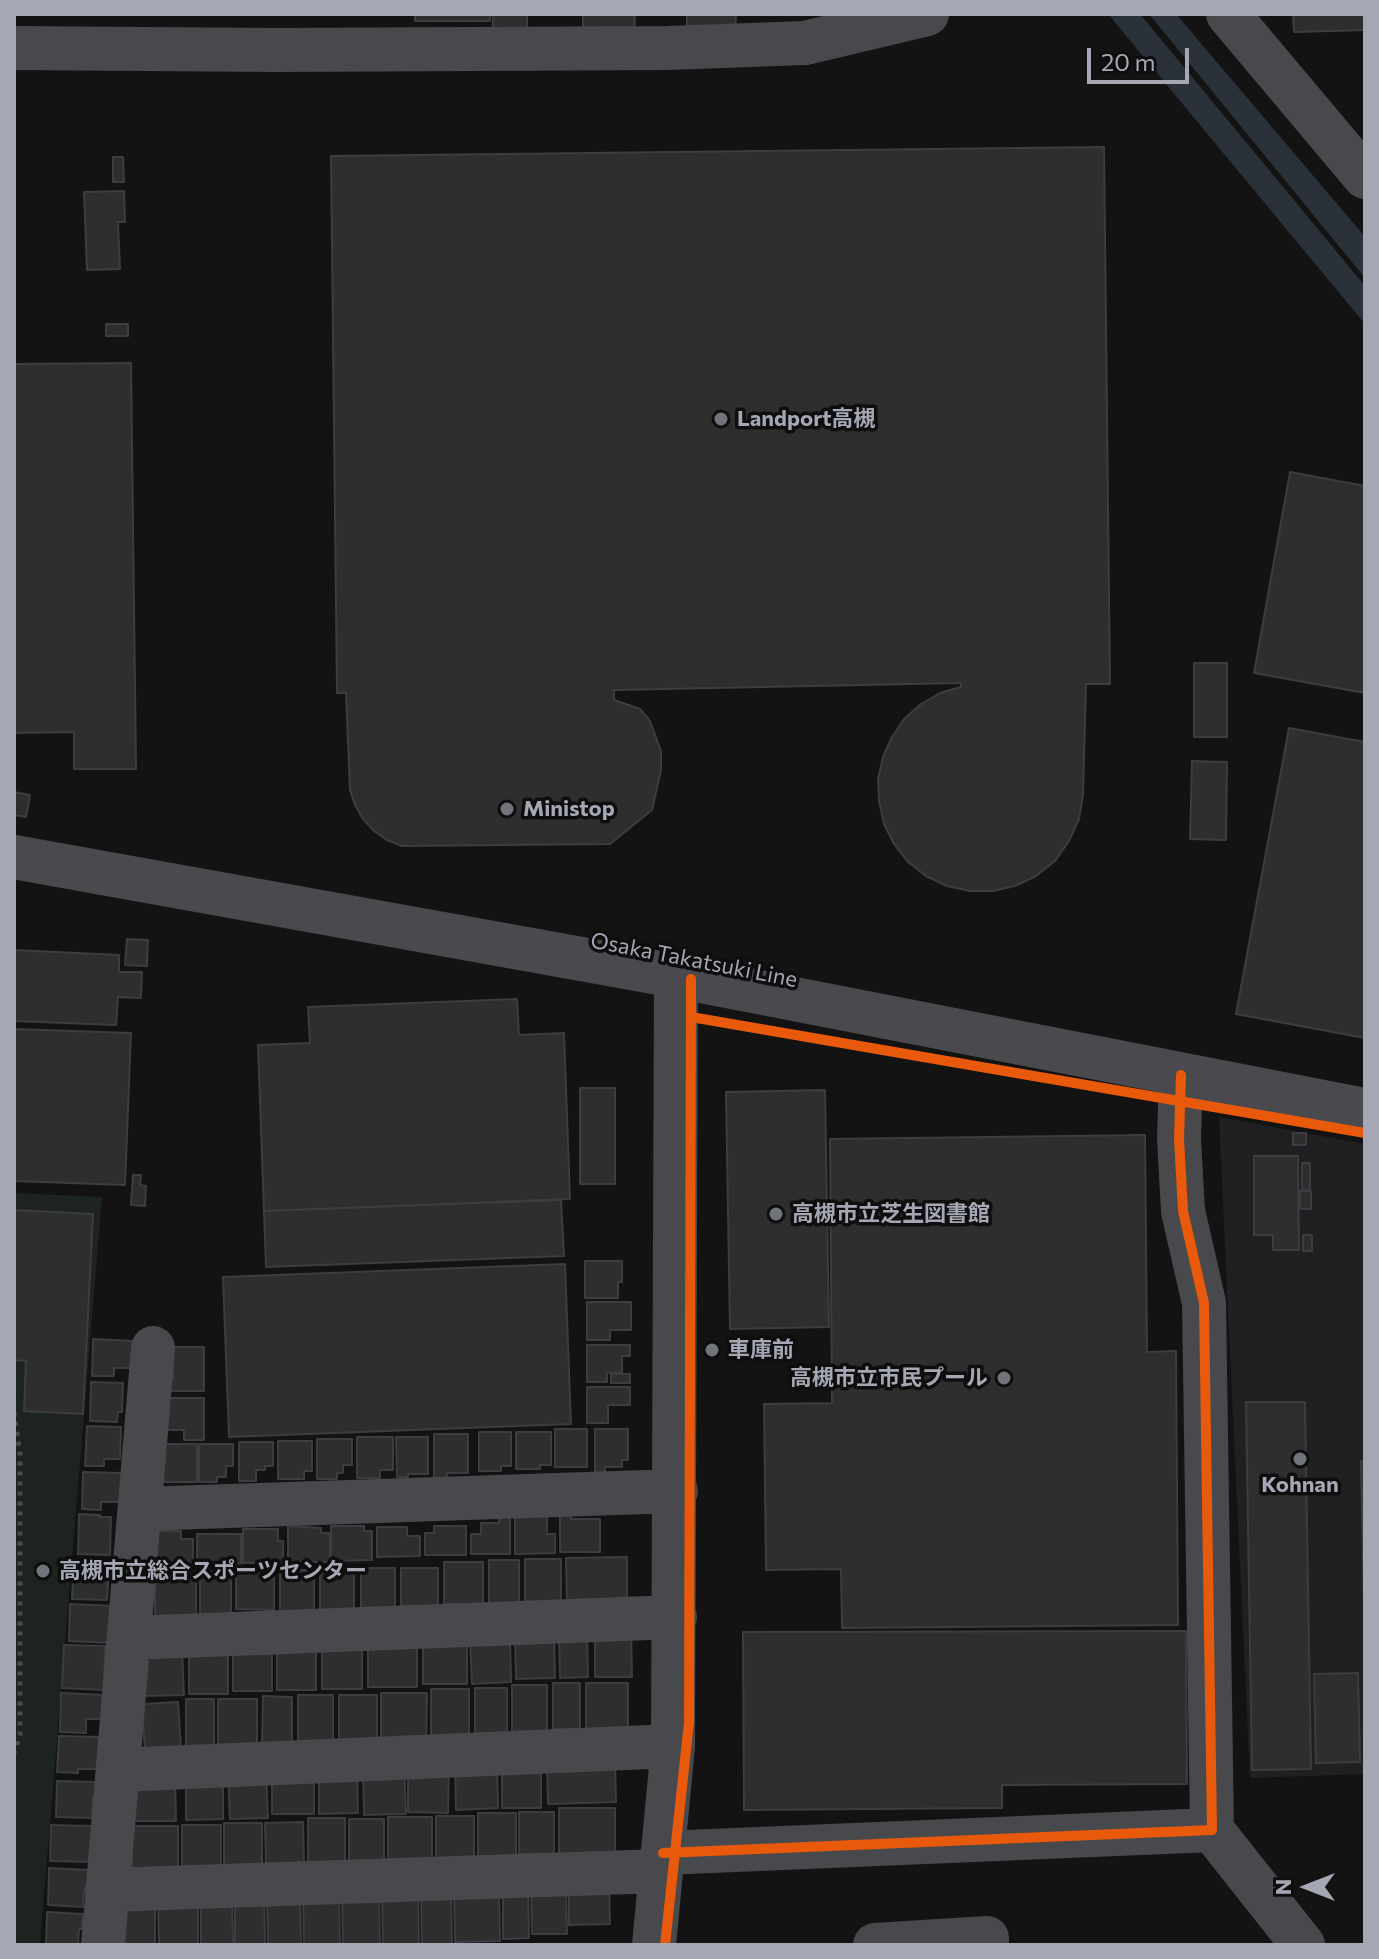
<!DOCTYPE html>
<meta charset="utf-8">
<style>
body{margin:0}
#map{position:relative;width:1379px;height:1959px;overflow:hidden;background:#131314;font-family:Commissioner,sans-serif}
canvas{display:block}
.frame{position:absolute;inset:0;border:16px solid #a5a8b4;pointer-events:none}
.north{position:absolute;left:1267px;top:1847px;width:80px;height:80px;-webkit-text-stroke:6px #0e0e0f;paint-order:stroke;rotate:270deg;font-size:22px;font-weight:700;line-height:32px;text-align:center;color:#a5a8b4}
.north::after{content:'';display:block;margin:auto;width:28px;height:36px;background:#a5a8b4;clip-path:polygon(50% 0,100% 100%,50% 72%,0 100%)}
.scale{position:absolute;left:1087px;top:48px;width:102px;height:36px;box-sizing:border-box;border:4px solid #a5a8b4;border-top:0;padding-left:10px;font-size:24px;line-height:28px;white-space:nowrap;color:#a5a8b4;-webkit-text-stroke:6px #0e0e0f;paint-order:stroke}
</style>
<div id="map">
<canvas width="1379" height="1959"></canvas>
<div class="frame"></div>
<div class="north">N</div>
<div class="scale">20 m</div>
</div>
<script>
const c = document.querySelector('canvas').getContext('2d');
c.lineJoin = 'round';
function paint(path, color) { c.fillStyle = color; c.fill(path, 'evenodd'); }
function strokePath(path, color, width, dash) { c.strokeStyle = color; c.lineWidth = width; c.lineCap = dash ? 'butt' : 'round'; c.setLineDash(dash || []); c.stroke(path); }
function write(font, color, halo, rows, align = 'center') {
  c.font = font + ' Commissioner,"Noto Sans JP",sans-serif'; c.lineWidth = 7; c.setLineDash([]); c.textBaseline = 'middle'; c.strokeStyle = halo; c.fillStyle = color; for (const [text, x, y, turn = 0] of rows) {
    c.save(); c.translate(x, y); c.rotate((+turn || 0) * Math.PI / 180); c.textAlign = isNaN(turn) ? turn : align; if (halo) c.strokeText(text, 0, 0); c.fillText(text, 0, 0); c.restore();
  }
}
paint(new Path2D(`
 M1219 1117 1365 1144V1774L1250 1778Z`), '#202022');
paint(new Path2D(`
 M14 1193 102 1197 40 1945H14Z`), '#1d241f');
paint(new Path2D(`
 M1108 14H1140L1365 286V324Z
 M1149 14H1176L1361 232 1365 238V278Z`), '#2b3138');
const building = new Path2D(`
 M415 14H490V21H415Z
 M493 14H527V29H493Z
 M583 14H635L634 32 583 31Z
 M687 14H736L735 36 687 34Z
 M1293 14H1365V30L1294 32Z
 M1104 147 1110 684H1086L1083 795 1079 819 1069 841 1055 861 1036 876 1015 886 993 891H970L947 886 926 876 908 862 894 844 884 824 879 801 878 779 883 757 892 737 904 719 921 704 940 693 961 687V683L614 690V700L640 709 650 721 661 751V770L652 810 610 844 402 846 387 840 374 831 363 819 355 805 350 790 346 693H337L331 156Z
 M113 157H123L124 182H113Z
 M124 191 125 222H118L120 269 87 270 84 192Z
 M106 324H128V336H106Z
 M131 363 136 769H74V732L14 733V364Z
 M1290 472 1365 486V693L1254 673Z
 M1194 663H1227V737H1194Z
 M1289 728 1365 742V1038L1236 1014Z
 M1192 761 1227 762 1226 840 1190 839Z
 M14 792 30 795 26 817 14 815Z
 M127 939 148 940 147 966 125 965Z
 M14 950 119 955V972H142L141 998 118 997 116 1025 14 1021Z
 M517 999 519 1035 564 1033 570 1199 264 1211 258 1045 310 1043 308 1007Z
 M14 1029 131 1033 125 1185 14 1181Z
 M580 1088H615V1184H580Z
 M825 1090 829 1327 730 1329 726 1092Z
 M1293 1133H1306V1145H1293Z
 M1145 1135 1147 1352 1176 1351 1178 1625 842 1628 841 1569 766 1570 764 1404 832 1403 830 1139Z
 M1254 1156H1298L1299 1250H1273V1235H1254Z
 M1302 1163H1310V1190H1302Z
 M133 1175H141L140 1185 146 1186 145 1206 131 1205Z
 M1300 1191H1311V1209H1300Z
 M561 1200 564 1256 266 1267 264 1211Z
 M14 1210 93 1214 83 1414 24 1411 26 1361 14 1360Z
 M1303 1235H1312V1251H1303Z
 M585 1261H622V1282H618V1298H585Z
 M565 1264 571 1424 229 1437 223 1277Z
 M587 1302H631V1330H610V1340H587Z
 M93 1339 135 1341 134 1368H114V1376H92Z
 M587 1345H630V1356H622V1373H607V1382H587Z
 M173 1347H204V1391H167V1379H173Z
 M611 1374H630V1383H611Z
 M91 1382 123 1383 122 1412H118L117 1422 90 1421Z
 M587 1387H630V1405H608V1423H587Z
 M165 1398H204V1440H184V1430H165Z
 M1246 1402H1305L1311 1769 1252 1770Z
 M87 1426 121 1427 120 1459H104V1466H85Z
 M555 1429H587V1467H555Z
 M595 1429H628V1460H622V1467H605V1475H595Z
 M479 1432H511V1466H501V1471H479Z
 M516 1432H551V1465H540V1469H516Z
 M434 1434H468V1473H447V1480H434Z
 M357 1437H393V1470H380V1478H357Z
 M396 1437H428V1474H408V1477H397Z
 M317 1439H352V1465H343V1473H337V1479H317Z
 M278 1441H312V1471H304V1479H278Z
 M239 1442H273V1466H265V1470H256V1481H239Z
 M163 1444H197V1482H163Z
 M199 1444H233V1466H226V1477H217V1482H199Z
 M1361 1461H1365V1655Z
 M83 1472 122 1473 120 1502H101V1510L82 1509Z
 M79 1514 100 1515 99 1517H111L110 1555 78 1554Z
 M560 1514H571V1519H600V1552H560Z
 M510 1516V1554H471V1534H481V1523H499V1517Z
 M515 1516H547V1534H555V1553L515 1554Z
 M288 1526 321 1528V1533H330V1562H288Z
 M331 1526H364V1531H372V1560L331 1561Z
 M434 1526H466V1555H425V1533H434Z
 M377 1527H407V1536H420V1556L377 1557Z
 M243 1529H278V1541H283V1563H243Z
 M154 1531H181V1539H193V1566H154Z
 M197 1534H241V1564H197Z
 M627 1557V1605L567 1606 566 1558Z
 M525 1559H561V1603H525Z
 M489 1560H519V1604H489Z
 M74 1561 105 1562V1571H109L107 1600 72 1599Z
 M444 1562H483V1604H444Z
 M320 1568H354V1611H320Z
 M361 1568H395V1611H361Z
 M401 1568H438V1606H401Z
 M236 1569H274V1610L236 1609Z
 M280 1570H314V1613H280Z
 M231 1571V1619H200V1572Z
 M155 1574H196V1622H155Z
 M70 1604 114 1606 113 1643 69 1641Z
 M631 1629 632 1677H595V1630Z
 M1186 1631 1187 1784 1002 1785V1808L744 1810 743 1632Z
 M587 1632 588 1677 560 1678 559 1633Z
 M554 1634 555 1678 516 1679 515 1635Z
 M510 1636 511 1682 472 1684 470 1637Z
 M423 1637H467V1684H423Z
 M322 1639H362V1689H322Z
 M368 1640H417V1687H368Z
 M189 1644H228V1694H189Z
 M277 1644H316V1690H277Z
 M64 1645 105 1646 104 1690 62 1688Z
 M233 1645H272V1691H233Z
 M182 1649 184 1695 142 1696 140 1650Z
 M1358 1673 1360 1762 1316 1763 1314 1674Z
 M553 1683H580V1729H553Z
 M586 1683H628V1730H586Z
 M512 1685H547V1733H512Z
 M475 1688H507V1736H475Z
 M431 1689H469V1740H431Z
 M61 1693 105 1695V1719H86V1733L60 1732Z
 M381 1693H427L426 1743 381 1742Z
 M298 1695H333V1744H298Z
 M339 1695H377V1743H339Z
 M263 1696 292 1697V1745H262Z
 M186 1699H214V1748H186Z
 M218 1699H257V1746H218Z
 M178 1702 181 1748 145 1750 142 1704Z
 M59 1736 103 1737 102 1769H78V1773L57 1772Z
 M615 1761 616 1802 548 1804 547 1762Z
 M497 1762 498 1808 456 1810 455 1763Z
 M502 1763H541V1808H502Z
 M404 1765 406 1814 364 1815 363 1767Z
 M408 1765H449L448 1813 408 1812Z
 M357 1768 358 1813 319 1814V1769Z
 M272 1770H314V1814H272Z
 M266 1773 268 1818 230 1819 228 1774Z
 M223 1778V1819L186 1820V1779Z
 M175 1780 176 1821H131V1781Z
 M57 1781 96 1782V1798H93L92 1818 56 1817Z
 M559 1808H615V1854H559Z
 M519 1812H554V1854H519Z
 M478 1813H516V1857H478Z
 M436 1816H474V1861H436Z
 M388 1817H432V1861H388Z
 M308 1818H345V1863H308Z
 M349 1819H384V1863H349Z
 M303 1822 304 1863H266L265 1823Z
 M224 1823H262V1868H224Z
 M51 1825 95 1826 94 1862 50 1861Z
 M182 1825H221V1870H182Z
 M132 1826H178V1871H132Z
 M49 1868 90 1870 89 1890 84 1889 83 1907 48 1905Z
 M531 1884H566L567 1934H532Z
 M609 1884 610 1924 569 1925V1885Z
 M503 1886H528L529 1938 503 1939Z
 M454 1888H499L500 1941 455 1942Z
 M418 1889 419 1945H383L382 1890Z
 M421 1889H451L452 1945H422Z
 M379 1891 380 1945H343L342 1892Z
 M264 1892 265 1945H235V1893Z
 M303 1892H339L340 1945H304Z
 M267 1893H300L301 1945H268Z
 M198 1895V1945H159L158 1896Z
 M201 1895H232L233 1945H201Z
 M155 1899V1945H115V1907Z
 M47 1912 83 1914 82 1929H79L78 1945H46Z`);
paint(building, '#2e2e2f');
strokePath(building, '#3c3d40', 2);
strokePath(new Path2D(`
 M14 1412 20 1454V1735L14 1753`), '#494a4e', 5, [4, 6]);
strokePath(new Path2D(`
 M1228 14 1365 177
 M14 48 277 50 668 48 805 43 927 14
 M140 1509 676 1491
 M129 1638 675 1617
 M118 1770 673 1746
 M1212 1830 1303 1945
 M663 1853 1212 1830 1204 1303 1183 1211 1179 1139 1181 1075
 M107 1890 661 1871
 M103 1945 153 1348
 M654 1945 673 1746 676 976
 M875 1945 987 1938V1945`), '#48494c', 44);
strokePath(new Path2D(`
 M14 857 676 976 1365 1110`), '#4a4a4e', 44);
strokePath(new Path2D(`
 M691 1017 1365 1133
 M663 1853 1212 1830 1204 1303 1183 1211 1179 1139 1181 1075
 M665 1945 689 1722 691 979`), '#e8590c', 10);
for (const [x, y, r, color] of [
 [721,419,8,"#72747c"],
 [507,809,8,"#72747c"],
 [776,1214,8,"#72747c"],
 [712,1350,8,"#72747c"],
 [1004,1378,8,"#72747c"],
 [1300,1459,8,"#72747c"],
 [43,1571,8,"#72747c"]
]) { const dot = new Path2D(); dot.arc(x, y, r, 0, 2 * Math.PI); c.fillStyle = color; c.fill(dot); strokePath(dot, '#0e0e0f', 3); }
write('bold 22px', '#a5a8b4', '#0e0e0f', [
 ["Landport高槻",737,419],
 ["Ministop",523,809],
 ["高槻市立芝生図書館",792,1214],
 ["車庫前",728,1350],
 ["高槻市立市民プール",988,1378,"right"],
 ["Kohnan",1300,1485,"center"],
 ["高槻市立総合スポーツセンター",59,1571]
], 'left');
write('22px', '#a5a8b4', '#0e0e0f', [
 ["Osaka Takatsuki Line",694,960,11]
]);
</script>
